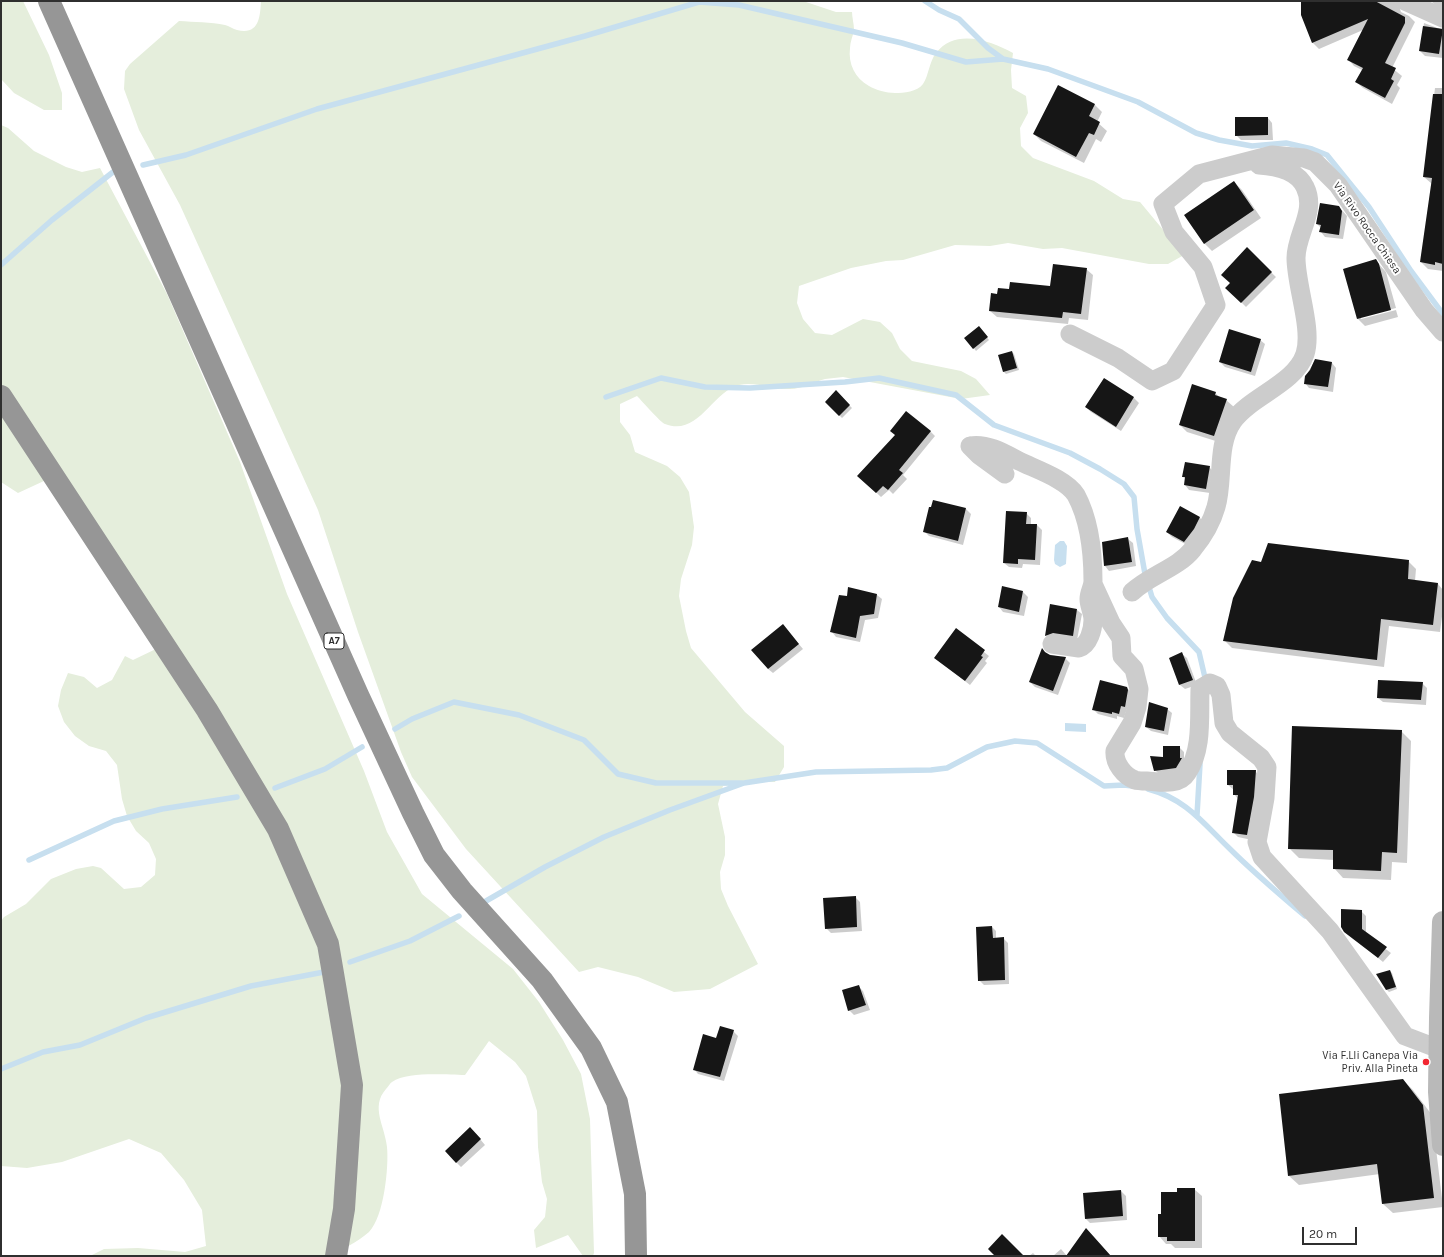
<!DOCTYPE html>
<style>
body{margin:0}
#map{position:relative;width:1444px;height:1257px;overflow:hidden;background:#fff;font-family:Karla,sans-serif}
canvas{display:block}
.frame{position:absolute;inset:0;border:2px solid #2f2f2f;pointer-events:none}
.scale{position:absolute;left:1302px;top:1227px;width:55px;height:18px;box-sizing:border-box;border:2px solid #2f2f2f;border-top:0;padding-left:5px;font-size:12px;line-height:14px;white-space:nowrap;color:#2f2f2f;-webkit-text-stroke:3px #fff;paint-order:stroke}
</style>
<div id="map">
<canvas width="1444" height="1257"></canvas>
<div class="frame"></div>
<div class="scale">20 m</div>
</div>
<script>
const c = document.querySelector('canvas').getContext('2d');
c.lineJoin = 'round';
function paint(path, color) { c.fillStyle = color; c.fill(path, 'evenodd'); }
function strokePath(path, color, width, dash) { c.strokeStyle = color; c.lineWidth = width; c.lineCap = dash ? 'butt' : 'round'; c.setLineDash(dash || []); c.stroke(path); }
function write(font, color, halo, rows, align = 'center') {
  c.font = font + ' Karla,sans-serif'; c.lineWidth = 4; c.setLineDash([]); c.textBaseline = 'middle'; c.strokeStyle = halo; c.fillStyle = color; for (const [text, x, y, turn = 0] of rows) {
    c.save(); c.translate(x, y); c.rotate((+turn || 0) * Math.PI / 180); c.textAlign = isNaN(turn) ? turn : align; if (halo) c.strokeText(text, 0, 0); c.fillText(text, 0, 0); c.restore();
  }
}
paint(new Path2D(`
 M1 1H23L49 55 62 93V110H44L14 93 1 79Z
 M261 1H803L836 12H852C852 17 854 24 854 30 853 36 850 42 850 48 848 64 855 78 869 86 876 90 886 93 895 93 904 93 917 92 923 84 929 75 929 62 936 53 955 28 990 40 1013 53L1011 70 1012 88 1026 96 1028 113 1020 128 1021 146 1033 158 1094 181 1123 199 1140 202 1184 255 1168 264H1149L1062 248 1043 249 1008 243 990 246 955 245 903 260 886 261 851 268 799 286 797 303 803 319 815 333 832 335 863 319 880 322 892 333 900 349 912 361 961 371 976 379 990 395 961 399 843 377C837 378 831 378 825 379 814 382 802 389 790 389 773 390 756 381 739 385 712 392 698 437 665 424 660 422 643 402 637 396L620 404V422L630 435 635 452 667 466 680 477 689 492 694 527 692 545 681 579 679 596 686 631 691 648 745 712 784 746V767L775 782H758L723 786 718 804 725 837V855L720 872 721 889 728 906 758 964 710 989 674 992 638 977 598 967 579 972 466 849 412 777 401 752 358 632 318 510 180 205 139 130 124 89 125 71 130 64 179 21C194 22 211 22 225 25 229 26 233 29 237 30 259 35 260 18 261 1Z
 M1 125 8 128 34 151 66 167 82 172 100 168 167 294 240 462 287 594 364 771 387 832 422 894 513 969 539 1002 563 1040 581 1074 590 1119 594 1253 593 1256H583L568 1235 536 1248 534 1230 545 1217 547 1199 542 1182 538 1147 537 1111 526 1076 515 1062 489 1041 465 1075C446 1075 408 1071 392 1082 390 1083 388 1087 386 1089 370 1107 385 1126 387 1147 389 1167 384 1217 369 1232 358 1242 342 1249 329 1256H90L104 1249 138 1248 185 1252 206 1246 202 1210 184 1180 161 1153 129 1139 62 1162 27 1168 1 1166V921L4 917 26 904 51 879 76 869 93 866 101 868 124 889 141 887 155 875 156 859 149 843 136 831 127 816 122 799 117 765 106 751 89 746 75 736 64 722 58 706 61 690 68 673 84 677 97 688 112 680 125 656 133 660 160 647 59 474 18 493 1 482Z`), '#e5eedc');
paint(new Path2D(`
 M1060 541H1064L1067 546 1066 564 1060 567 1055 564 1054 560 1055 545Z
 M1065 723 1086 724V732L1065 731Z`), '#c7dfef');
paint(new Path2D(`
 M1302 1H1403L1401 4 1400 9 1401 12 1409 16 1415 22 1392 68 1402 76 1397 85 1400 88 1392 104 1363 88 1356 82 1362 70 1354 66 1348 59 1363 30 1319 49 1312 42Z
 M1431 1H1443V9L1435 5Z
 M1424 23 1443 30V58L1425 56 1420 51Z
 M1059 86 1095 105 1102 112 1097 122 1107 131 1101 142 1096 139 1084 163 1041 141 1034 134Z
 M1435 88H1443V271L1428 269 1421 262 1432 184 1424 177Z
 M1268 118 1272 123 1273 140H1241L1236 135Z
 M1234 182 1242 190 1261 218 1212 251 1204 243Z
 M1339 207 1347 216 1343 239 1325 237 1321 232V228L1317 224Z
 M1247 249 1276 277 1246 307 1227 288 1231 283Z
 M1376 261 1386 272 1396 308 1361 317V319L1396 310 1398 317 1365 326 1358 319 1344 269Z
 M1086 269 1093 275 1088 320 1069 318 1068 324 997 317 990 311 998 295 1010 291 1051 287Z
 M980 329 989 340 976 351 966 338Z
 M1260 340 1265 344 1255 376 1225 367 1220 362Z
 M1012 352 1014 354 1019 370 1006 374 1004 372 999 355Z
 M1315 360 1332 363 1336 368 1333 392 1309 388 1305 383 1306 376Z
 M1104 379 1134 398 1139 403 1121 431 1091 412 1086 407Z
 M836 392 852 408 842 418 826 402Z
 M1215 393 1221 398 1226 400 1234 407 1222 443 1187 432 1180 425Z
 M930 431 935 436 903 475 907 479 893 494 889 490 881 497 859 476Z
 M1209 467 1214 472 1210 493 1189 490 1185 485 1186 479 1183 477Z
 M934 501 966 509 971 514 963 545 929 536 924 531Z
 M1180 507 1200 518 1204 522 1189 546 1172 537 1167 532Z
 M1026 513 1031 518V525H1037L1042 530 1040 565 1023 564 1022 568 1009 567 1004 563Z
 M1128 539 1133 543 1136 566 1109 571 1105 566Z
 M1408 561 1416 569 1415 581 1438 584 1443 590V609L1440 632 1389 626 1384 667 1232 648 1224 640 1262 563Z
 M1023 592 1028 597 1024 616 1003 612 999 607Z
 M877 595 882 599 878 618 865 620 860 642 836 637 832 632 847 598Z
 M1077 610 1082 614 1077 640H1051L1046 635Z
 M787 630 803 649 773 673 768 669Z
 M956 630 989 656 985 661 987 663 970 685 940 662Z
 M1047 654 1065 658 1070 663 1058 695 1035 687 1030 682Z
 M1182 654 1187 658 1197 685 1185 689 1180 685 1170 658Z
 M1422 683 1427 688 1426 705 1383 702 1378 698Z
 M1127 688 1132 693 1124 718 1117 716V719L1098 714 1093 709Z
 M1167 709 1172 713 1168 735 1151 731 1146 727Z
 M1401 731 1411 741 1407 863 1392 862 1391 880 1343 878 1334 868V860L1299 858 1289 848Z
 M1179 747 1184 752V762L1181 773 1160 775 1155 770 1164 758Z
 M1255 771 1260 776 1252 840 1238 837 1233 832 1238 799 1234 794V790L1228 785Z
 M855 897 860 902 862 931 831 933 826 928Z
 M1361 911 1366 916V934L1391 953 1383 962 1345 931Z
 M992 927 996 931V939L1003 938 1008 943 1009 984 984 985 979 980Z
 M1390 971 1392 973 1397 989 1389 992 1387 990Z
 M858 986 863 991 870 1010 854 1015 849 1010Z
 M733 1031 738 1036 724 1081 698 1074 694 1069 717 1039Z
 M1403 1080 1413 1090 1432 1115 1443 1207 1393 1213 1383 1204 1380 1174 1299 1185 1289 1176Z
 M475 1133 485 1145 461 1167 456 1162Z
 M1194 1189 1202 1196V1248H1175L1171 1244H1166L1159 1236 1162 1215 1178 1193Z
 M1121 1191 1126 1196 1127 1220 1090 1223 1085 1218Z
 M1061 1249 1067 1256H1110H1053Z
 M1033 1253 1036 1256H1029Z`), '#0003');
strokePath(new Path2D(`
 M925 1 939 10 959 19 988 48 1003 59 1048 69 1138 102 1196 133 1219 140 1252 146 1286 143 1312 149 1327 155 1369 207 1411 271 1443 314
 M143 165 186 155 317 109 585 36 699 2 739 5 902 43 966 62 1003 59
 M1 265 52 220 113 172
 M606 397 661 378 705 387 750 388 845 382 879 378 956 395 994 425 1070 453 1100 469 1124 484 1134 497 1137 529 1145 574 1152 597 1167 618 1199 652 1206 682
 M395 729 412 719 454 702 519 715 584 740 618 774 656 783H742
 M275 788 325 769 362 747
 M1148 789C1186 799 1203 823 1229 848 1253 872 1279 894 1305 916
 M1197 815 1200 764
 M29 860 114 821 162 809 237 797
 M486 901 545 867 604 837 670 810 744 783 816 772 931 770 947 768 987 747 1015 741 1037 743 1104 786 1124 785 1132 786
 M350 962 410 941 459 916
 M1 1069 43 1052 80 1045 146 1018 251 986 324 972`), '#c7dfef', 5.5);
paint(new Path2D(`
 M1301 1H1375L1405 17V23L1385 63 1396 68 1391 79 1394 81 1385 98 1355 82 1363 68 1347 60 1368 19 1312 43 1301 15Z
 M1423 26 1443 29 1439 54 1419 51Z
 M1058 85 1095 104 1089 116 1100 122 1094 135 1089 133 1076 157 1033 134Z
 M1433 94H1443V264L1435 262V265L1420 262 1432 178 1423 177Z
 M1235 117H1268V135L1235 136Z
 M1234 181 1254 210 1204 244 1184 215Z
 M1320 203 1339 206 1342 211 1339 235 1319 232 1321 225 1316 224Z
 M1247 247 1272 272 1241 303 1225 288 1230 283 1221 275Z
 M1376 259 1379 264 1391 310 1357 319 1343 269Z
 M1053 264 1087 268 1081 314 1063 312 1062 318 989 311 991 293 997 294 998 288 1009 289 1010 282 1050 286Z
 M979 326 988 337 973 349 964 338Z
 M1229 329 1261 339 1251 372 1219 362Z
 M1012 351 1017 368 1003 372 998 355Z
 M1315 359 1332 362 1328 387 1304 384 1305 376 1310 370Z
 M1104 378 1134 397 1116 427 1085 407Z
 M1192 384 1216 392 1215 395 1227 399 1214 436 1179 425Z
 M836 390 850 405 839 416 825 402Z
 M906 411 931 431 899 470 903 473 888 490 883 486 876 493 857 476 895 435 890 431Z
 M1185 462 1210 466 1206 489 1184 485 1185 477H1182Z
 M933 500 966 508 958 541 923 532 929 507H931Z
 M1180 506 1200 517 1194 529 1184 542 1166 532Z
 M1006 511 1027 512 1026 524H1037L1035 560 1018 559V564L1003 563Z
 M1128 537 1132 562 1104 566 1102 542Z
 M1268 543 1409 560 1408 579 1438 583 1433 625 1381 619 1377 660 1223 641 1233 598 1252 560 1261 562Z
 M1002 586 1023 591 1019 612 998 607Z
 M848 587 877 594 874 614 860 616 856 638 830 632 839 595 847 596Z
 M1050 604 1077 609 1073 636 1053 633 1045 636Z
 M783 624 799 644 768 669 751 650Z
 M956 628 985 650 981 656 983 657 965 681 934 658Z
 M1042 648 1045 652 1050 655 1066 657 1053 691 1029 682Z
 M1182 652 1193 680 1179 685 1169 658Z
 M1100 680 1127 687 1128 690 1125 707 1121 706 1119 714 1112 712V714L1092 710Z
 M1378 680 1423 682 1421 700 1377 698Z
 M1149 702 1168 708 1164 731 1145 727Z
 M1292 726 1402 730 1397 853 1382 852 1381 871 1333 869V850L1288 849Z
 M1163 746H1180V758H1182L1176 768 1154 771 1150 756 1163 757Z
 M1227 770H1256L1254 797 1247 835 1232 833 1238 795H1233V785H1227Z
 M856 896 857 927 825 929 823 898Z
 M1341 909 1362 910V929L1387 947 1378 958 1344 932 1341 927Z
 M992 926 993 938 1004 937 1005 980 978 981 976 927Z
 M1390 970 1396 987 1386 990 1376 974Z
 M859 985 866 1005 848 1011 842 990Z
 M720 1026 734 1030 720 1077 693 1070 703 1034 716 1038Z
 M1403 1079 1423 1105 1434 1198 1382 1204 1377 1164 1288 1176 1279 1094Z
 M470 1127 481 1139 456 1163 445 1151Z
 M1177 1188H1195V1241H1167V1237H1158V1214H1161V1192H1177Z
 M1121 1190 1123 1216 1085 1219 1083 1193Z
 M1086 1228 1111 1256H1066Z
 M1002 1234 1024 1256H995L988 1249Z`), '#161616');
strokePath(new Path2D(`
 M1405 1 1443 18
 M1070 334 1118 358 1152 381 1173 371 1216 305 1203 267 1174 232 1163 204 1199 174 1272 155 1304 158 1315 162 1338 185 1424 310 1443 332
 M970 446C987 443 1004 453 1019 461 1035 469 1066 479 1076 495 1090 521 1093 552 1093 581 1093 587 1089 592 1089 599 1089 606 1093 613 1093 620 1093 629 1089 645 1079 648L1052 644
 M970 446 979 455 1005 474
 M1093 584 1111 623 1121 638 1122 656 1134 669 1139 689 1137 707 1132 723 1115 751C1114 763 1124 776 1135 780 1138 781 1144 781 1147 781 1160 782 1179 786 1187 773 1203 750 1199 716 1200 689L1210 683 1217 686 1221 695 1224 723 1230 733 1261 758 1267 767 1265 798 1257 842 1262 857 1330 931 1405 1036 1439 1049
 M1132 592C1150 575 1178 568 1193 549 1203 537 1212 521 1216 507 1224 480 1216 445 1233 421 1251 396 1295 384 1305 354 1313 329 1296 286 1296 258 1296 234 1317 211 1305 187 1297 170 1276 166 1259 165`), '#ccc', 19);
strokePath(new Path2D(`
 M1443 922 1440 1018 1439 1092 1443 1145`), '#b9b9b9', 22);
strokePath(new Path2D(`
 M49 1 358 695 413 813 434 855 462 891 542 980 591 1048 617 1102 635 1194 636 1256
 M1 396 207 710 278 829 328 944 352 1085 344 1209 336 1256`), '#969696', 22);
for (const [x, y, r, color] of [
 [1426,1062,4,"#f22631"]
]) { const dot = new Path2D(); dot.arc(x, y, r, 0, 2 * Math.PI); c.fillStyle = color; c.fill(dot); strokePath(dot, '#fff', 1.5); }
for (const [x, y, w] of [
 [334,641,20]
]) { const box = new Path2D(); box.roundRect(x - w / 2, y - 8, w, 16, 3); c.fillStyle = '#fff'; c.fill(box); strokePath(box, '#2f2f2f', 1); }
write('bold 10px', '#2f2f2f', null, [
 ["A7",334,641]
]);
write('11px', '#2f2f2f', '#fff', [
 ["Via Rivo Rocca Chiesa",1367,228,55]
]);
write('11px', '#2f2f2f', '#fff', [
 ["Via F.Lli Canepa Via",1418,1056],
 ["Priv. Alla Pineta",1418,1069]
], 'right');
</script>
